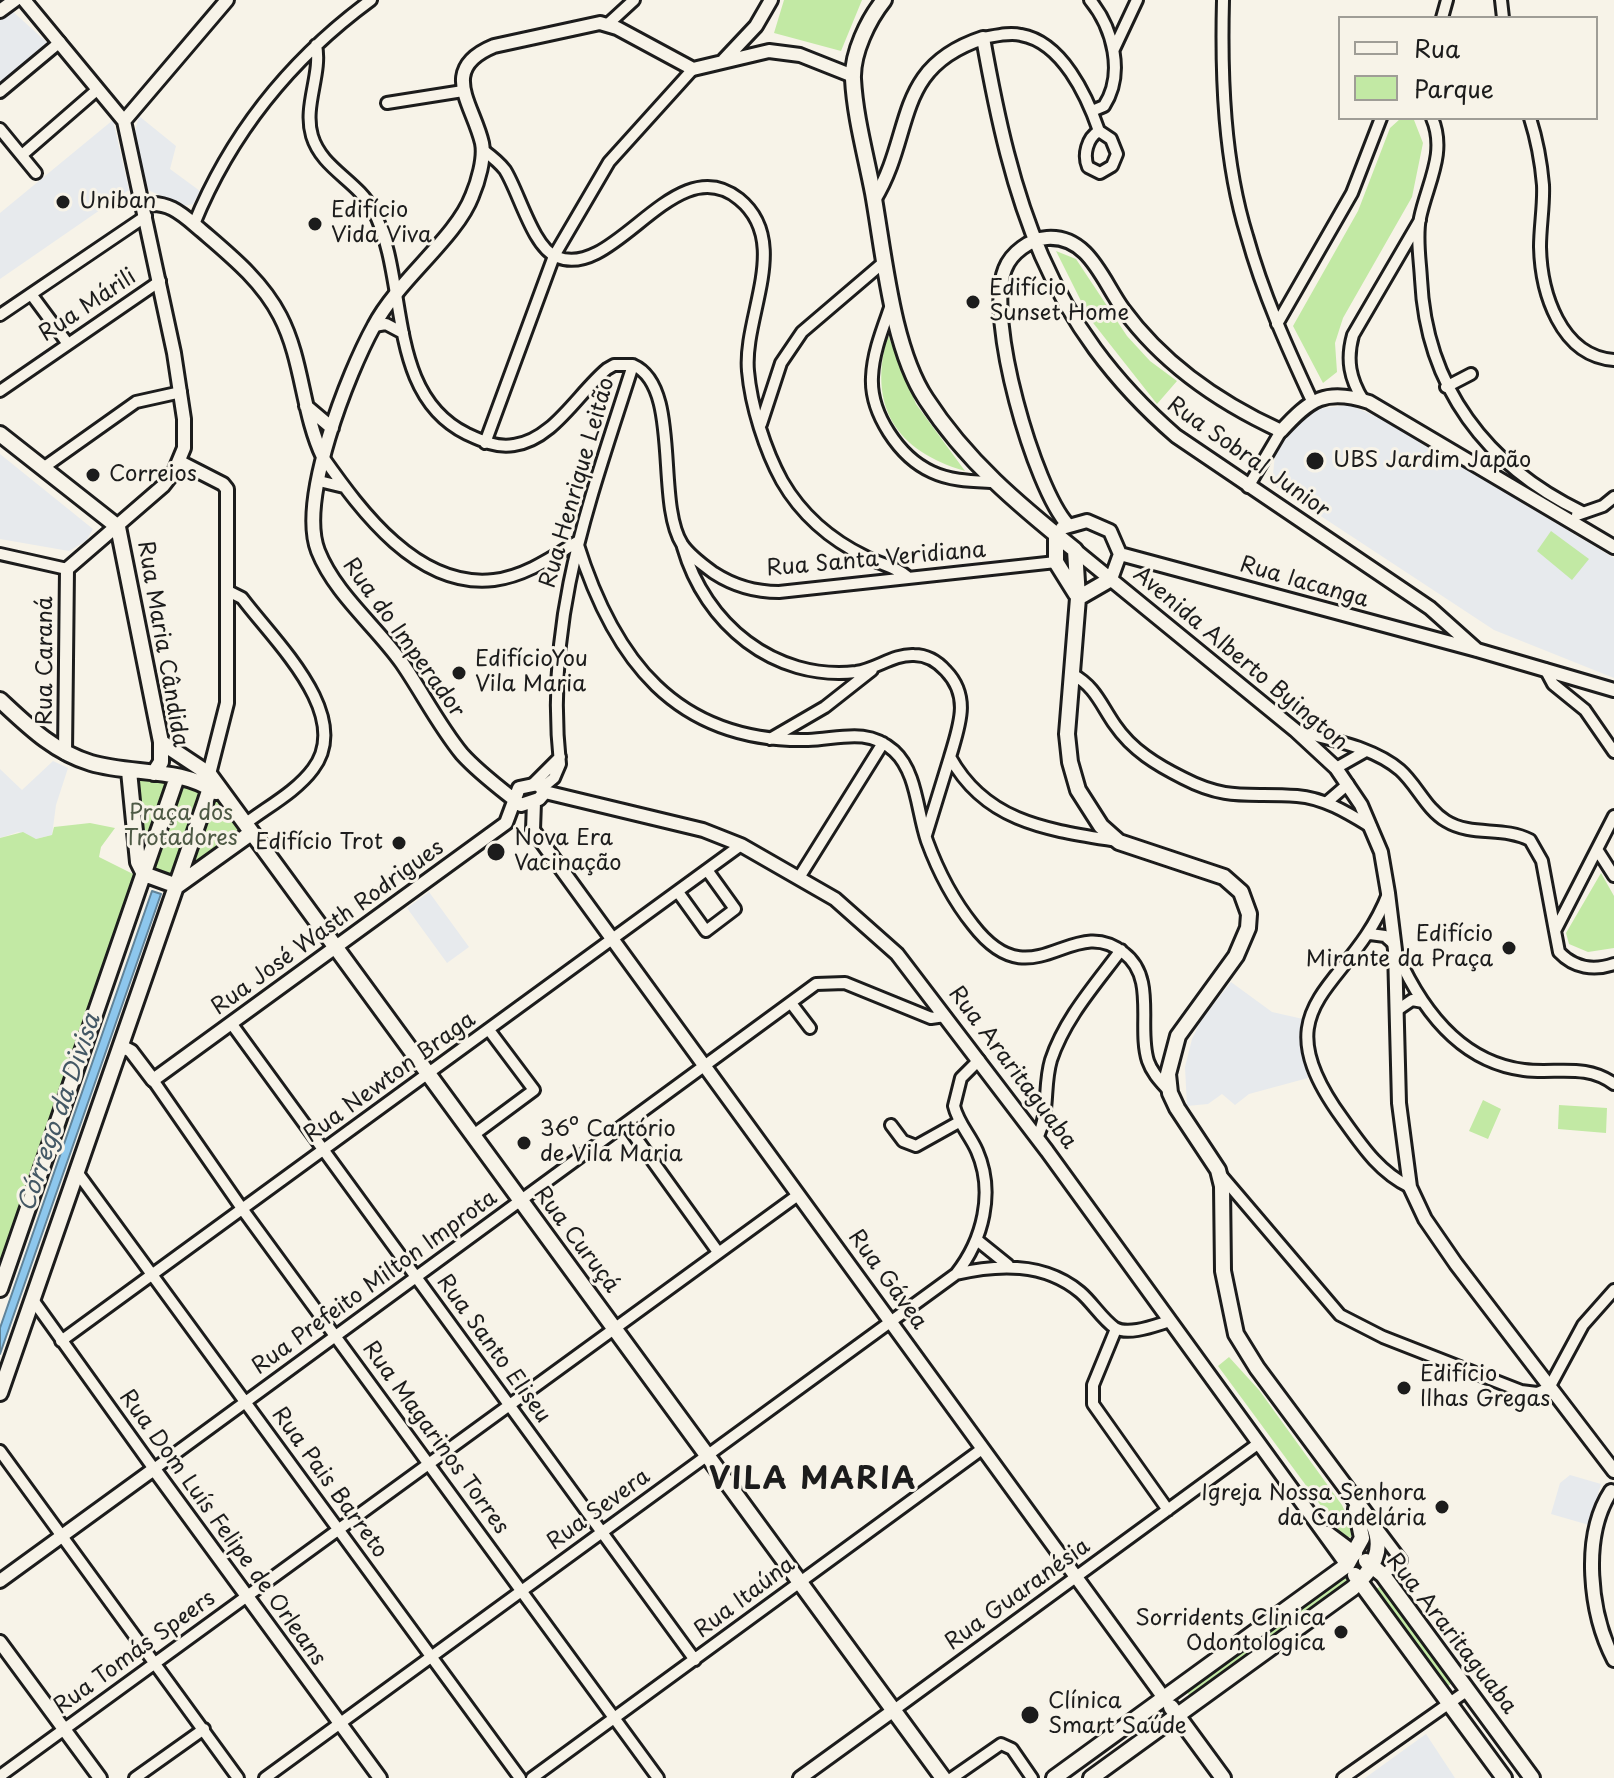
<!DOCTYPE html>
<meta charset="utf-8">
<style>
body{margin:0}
#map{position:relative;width:1614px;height:1778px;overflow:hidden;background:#f7f3e8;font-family:"Playpen Sans",sans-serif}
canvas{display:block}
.legend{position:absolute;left:1338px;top:16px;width:260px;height:104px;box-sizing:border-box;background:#f7f3e8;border:2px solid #9f9d96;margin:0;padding:10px 14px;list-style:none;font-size:24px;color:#1c1c1c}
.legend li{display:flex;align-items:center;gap:16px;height:40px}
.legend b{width:40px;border:2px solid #9f9d96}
</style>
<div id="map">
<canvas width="1614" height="1778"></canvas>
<ul class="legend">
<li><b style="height:10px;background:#f7f3e8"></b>Rua</li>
<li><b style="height:22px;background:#c2e9a4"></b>Parque</li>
</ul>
</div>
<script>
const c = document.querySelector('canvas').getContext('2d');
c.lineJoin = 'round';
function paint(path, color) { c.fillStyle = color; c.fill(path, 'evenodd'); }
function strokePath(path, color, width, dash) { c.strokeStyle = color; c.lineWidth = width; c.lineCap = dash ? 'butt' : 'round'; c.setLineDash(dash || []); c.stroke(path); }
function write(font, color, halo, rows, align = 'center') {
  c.font = font + ' "Playpen Sans",sans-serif'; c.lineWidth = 6; c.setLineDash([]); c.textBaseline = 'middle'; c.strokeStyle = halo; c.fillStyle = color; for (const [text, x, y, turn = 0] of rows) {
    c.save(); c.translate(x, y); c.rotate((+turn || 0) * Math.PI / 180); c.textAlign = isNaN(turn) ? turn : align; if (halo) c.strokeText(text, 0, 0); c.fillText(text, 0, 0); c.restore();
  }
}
paint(new Path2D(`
 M10 9 51 46 0 87V18Z
 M139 116 176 146 170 169 200 191 193 204 184 206 148 190 134 135Z
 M113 120 129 190 0 279V213Z
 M1350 405 1384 420 1614 558V678L1494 630 1272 484 1275 455 1298 421 1315 409Z
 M0 454 93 529 86 541 69 551 0 539Z
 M53 761 68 768 56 805 52 835 36 839 18 832 0 838V769L22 790Z
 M429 892 469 947 447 963 407 908Z
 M1231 982 1272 1012 1303 1019 1301 1046 1308 1078 1249 1094 1235 1105 1222 1094 1208 1104 1187 1106 1185 1067 1192 1039 1202 1019Z
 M1570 1475 1601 1484 1589 1525 1551 1514 1560 1483Z
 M1426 1734 1455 1778H1365L1419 1739Z`), '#e7eaed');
paint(new Path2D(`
 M784 0H862L841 51 774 33Z
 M1400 119 1414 120 1423 143 1412 197 1343 318 1335 343 1337 372 1323 383 1293 326 1358 211 1390 128Z
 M1056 251 1076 259 1127 336 1150 361 1177 381 1157 404 1090 319Z
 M888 335 916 404 965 471C896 451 867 406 888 335Z
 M1551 531 1589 559 1572 580 1537 551Z
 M134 775 194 786 222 800 245 832 173 881 149 872 144 864Z
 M90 823 115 828 101 847 99 857 137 876 0 1271V838L23 832 36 839 52 835 54 827Z
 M1601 873 1614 896V948L1588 952 1569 944 1566 933Z
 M1483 1100 1501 1109 1488 1139 1469 1131Z
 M1559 1105 1607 1108 1606 1133 1558 1129Z
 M1229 1357 1259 1390 1342 1505 1351 1525V1537H1344L1218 1366Z
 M1345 1576 1349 1581 1189 1695 1186 1691Z
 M1381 1586 1389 1597 1452 1683 1448 1686 1384 1600 1376 1589Z`), '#c2e9a4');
const water = new Path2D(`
 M152 891 161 894 0 1354V1328Z`);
paint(water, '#8dc7ed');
strokePath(water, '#608399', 2);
const minor = new Path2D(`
 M1090 0C1113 28 1125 74 1104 106L1092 111
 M1223 0C1221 77 1224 162 1247 236 1263 294 1287 347 1312 401
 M1501 0 1503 18
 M1442 18 1447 0
 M608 24 634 0
 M983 38C995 36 1009 32 1021 35 1062 42 1087 96 1099 131
 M316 45C322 74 303 106 312 136 322 169 357 180 373 210 410 280 384 393 467 434 482 441 497 448 514 445 553 440 578 393 607 369L614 365H633C682 386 655 501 682 544 690 556 703 565 714 573 734 586 755 592 779 592L1056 562
 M1114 49 1137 0
 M0 92 60 42
 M387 103 463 91
 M1432 118C1447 153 1427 184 1420 218 1416 237 1420 260 1421 279 1426 387 1487 466 1582 512
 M1530 118C1537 140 1541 161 1543 185 1544 205 1540 226 1540 247 1541 292 1560 356 1614 360
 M0 129 36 173
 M1099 131 1111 139 1117 154 1112 166 1100 173 1088 167C1083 155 1087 138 1099 131Z
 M483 150C491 156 499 162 505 170 519 192 533 248 557 257 615 281 675 147 739 199 792 242 743 316 748 371 751 406 765 450 782 481 801 514 831 540 866 557 880 564 897 567 909 578
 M22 155 98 89
 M194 224C231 133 292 58 371 0
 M31 294 68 344
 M891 305C883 328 873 352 872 377 870 413 899 457 932 472 951 481 972 481 993 482
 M0 315 146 216
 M1277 324 1352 193 1381 118
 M374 326 386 324 403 333
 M1446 387 1471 374
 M0 391 160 281
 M1363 400C1350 379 1346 360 1353 335L1420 220
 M761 424 781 363 802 332 884 262
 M485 443 554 256 609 162 693 69
 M323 457C361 511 418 589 494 580 525 576 551 558 577 542 613 658 675 743 808 740 839 739 867 727 894 751 917 772 917 812 927 841 938 871 953 900 973 925 1033 1003 1071 911 1124 953 1157 978 1137 1027 1148 1061 1152 1073 1161 1082 1169 1091
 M43 468 136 402 181 392
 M319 481 344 487
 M1248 487 1281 431
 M1577 515 1603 506 1614 497
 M683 547C705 624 774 681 856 672 877 669 893 654 914 655 927 655 938 662 946 671 971 697 959 726 950 757 986 823 1049 830 1117 841
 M0 554 67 569
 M228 591 242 598C274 641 354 715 313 769 296 792 267 807 245 824
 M1545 669 1553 684 1585 710 1614 752
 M1072 674C1095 686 1101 705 1115 725 1132 750 1157 765 1183 778 1229 802 1250 792 1297 796 1324 798 1348 813 1371 827
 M1295 730C1329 740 1372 746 1400 770 1417 785 1426 809 1446 821 1472 837 1503 826 1530 840L1542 861 1555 931
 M770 739 825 707 872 670
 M1336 768 1366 751
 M534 783 560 757
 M542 788 554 778 560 764C544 617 590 501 633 365
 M1326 803 1348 784
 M1614 816 1555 931 1559 952C1574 968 1594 971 1614 964
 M926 835 950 757
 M1598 851 1614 876
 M800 876 883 743
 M678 892 706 931 735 909 707 870
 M1388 894C1350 992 1257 1001 1342 1118 1362 1146 1379 1172 1410 1187
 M1370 934 1385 936 1395 945
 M1397 954C1421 1008 1460 1062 1524 1070 1556 1074 1586 1063 1614 1084
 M791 1003 810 1028
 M1396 1011 1412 1000 1423 1002
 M231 1023 695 1660
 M153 1080 243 1210 658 1778
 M626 1124 718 1252
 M891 1125 903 1141 916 1146 959 1122
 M472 1136 534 1090 489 1030
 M1037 1138C1050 1112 1043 1087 1051 1060 1065 1018 1095 985 1121 950
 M77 1172 520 1778
 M1220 1174 1340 1315 1383 1337 1521 1391 1537 1393 1549 1388 1583 1325 1614 1290
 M977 1240 1008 1265
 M956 1274C998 1264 1044 1262 1080 1292 1092 1302 1102 1319 1115 1328 1129 1336 1156 1325 1170 1321
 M33 1300 154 1469 816 984 845 983 931 1018 945 1016
 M1116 1329 1093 1385V1404L1168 1510
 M61 1341 741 845
 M0 1451 238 1778
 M1377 1528 1401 1560 1383 1575
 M894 1710 1259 1443
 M0 1776 798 1195
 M135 1778 204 1729
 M265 1778 956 1274C983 1240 995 1192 977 1151 970 1135 958 1123 954 1106L961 1078 979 1060
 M532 1778 982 1449
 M952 1778 1001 1744 1012 1749 1032 1778
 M1343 1778 1468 1690`);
const tertiary = new Path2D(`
 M24 0 124 121 174 353 184 419V448L174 472 163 486 67 569 65 753
 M0 11 15 0
 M724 60 756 26 771 0
 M124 121 227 0
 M874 200C915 133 892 68 983 38 1012 201 1046 323 1176 436L1430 608 1477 650
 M143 205C169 200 183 215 202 231 231 256 262 281 280 316 303 360 302 413 323 457
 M306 406 332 428
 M180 462 223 484 227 489V703L209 774
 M1068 525C1034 488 985 317 1005 269 1011 253 1030 239 1047 238 1089 235 1103 282 1123 309 1163 364 1220 403 1281 431 1310 399 1326 388 1369 402L1614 547
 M1062 528 1087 521 1110 531 1120 554 1111 579
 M1075 550 1295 730 1336 768 1361 805 1381 852 1388 893 1395 950 1399 1103 1410 1187 1425 1219 1456 1264 1614 1471
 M1120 554 1477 650 1614 690
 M545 792 539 799 521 805C501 789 479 773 462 754 439 726 422 692 402 663 376 626 335 594 318 551 298 500 348 373 374 326 398 280 456 238 472 196 478 182 485 158 482 143 473 104 438 69 494 46L600 23 617 28 693 69 769 51 800 55 853 76
 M545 792 703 830 741 845 835 899 897 954 1047 1151 1347 1565
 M534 802 533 830 1164 1698
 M121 1046 131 1051 153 1080 506 823 519 788 538 784 545 792
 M1611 1491C1581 1537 1590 1614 1614 1660
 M1328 1533 1356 1554
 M0 1581 154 1469 380 1778
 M0 1642 100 1778
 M800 1778 894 1710`);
const secondary = new Path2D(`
 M884 0C868 20 852 53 853 79 855 117 866 156 873 193 884 254 892 348 926 399 966 461 1019 505 1075 550L1078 598 1067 734 1070 762 1078 790 1101 826 1119 842 1224 877 1241 892 1249 914 1248 928 1236 956 1178 1036 1168 1074 1170 1093 1177 1108 1218 1170 1222 1186 1223 1271 1236 1334 1257 1368 1373 1524C1385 1550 1373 1569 1353 1588L1091 1778
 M0 434 118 527 161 742V762L154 773
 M1056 535V562L1076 594
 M1078 598 1111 579
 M0 700C28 726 54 752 91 763 131 775 181 767 216 792
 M161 742 209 774 943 1778
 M129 771 138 862 144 874 177 886 251 833
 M0 1289 177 777
 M0 1393 205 803 210 788 209 775
 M1366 1561 1383 1575 1532 1778
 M1355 1575 1504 1778
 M1171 1707 1223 1778
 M1054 1778 1347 1565 1362 1538 1356 1509`);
strokePath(minor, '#1c1c1c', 16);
strokePath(tertiary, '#1c1c1c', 18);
strokePath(secondary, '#1c1c1c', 20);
strokePath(minor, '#f7f3e8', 10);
strokePath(tertiary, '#f7f3e8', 12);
strokePath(secondary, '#f7f3e8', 14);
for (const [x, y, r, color] of [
 [63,202,8,"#1c1c1c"],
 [315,224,8,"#1c1c1c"],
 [973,302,8,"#1c1c1c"],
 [1315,461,10,"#1c1c1c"],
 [93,475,8,"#1c1c1c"],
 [459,673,8,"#1c1c1c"],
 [399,843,8,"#1c1c1c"],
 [496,852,10,"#1c1c1c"],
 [1509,948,8,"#1c1c1c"],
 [524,1143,8,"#1c1c1c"],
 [1404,1388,8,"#1c1c1c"],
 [1442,1507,8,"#1c1c1c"],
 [1341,1632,8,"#1c1c1c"],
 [1030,1715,10,"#1c1c1c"]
]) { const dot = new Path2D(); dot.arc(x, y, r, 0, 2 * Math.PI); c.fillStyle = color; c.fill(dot); strokePath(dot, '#f7f3e8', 3); }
write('22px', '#1c1c1c', '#f7f3e8', [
 ["Uniban",79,202],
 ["Edifício",331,211],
 ["Vida Viva",331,236],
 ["Edifício",989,289],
 ["Sunset Home",989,314],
 ["UBS Jardim Japão",1333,461],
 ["Correios",109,475],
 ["EdifícioYou",475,660],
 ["Vila Maria",475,685],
 ["Nova Era",514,839],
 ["Vacinação",514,864],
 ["Edifício Trot",383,843,"right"],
 ["Edifício",1493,935,"right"],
 ["Mirante da Praça",1493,960,"right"],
 ["36º Cartório",540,1130],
 ["de Vila Maria",540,1155],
 ["Edifício",1420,1375],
 ["Ilhas Gregas",1420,1400],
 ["Igreja Nossa Senhora",1426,1494,"right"],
 ["da Candelária",1426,1519,"right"],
 ["Sorridents Clinica",1325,1619,"right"],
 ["Odontologica",1325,1644,"right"],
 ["Clínica",1048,1702],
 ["Smart Saúde",1048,1727]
], 'left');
write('22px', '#1c1c1c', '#f7f3e8', [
 ["Rua Márili",88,306,-34],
 ["Rua Sobral Junior",1248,458,35],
 ["Rua Henrique Leitão",578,483,-74],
 ["Rua Santa Veridiana",876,560,-5],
 ["Rua Iacanga",1304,583,16],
 ["Rua do Imperador",403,638,54],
 ["Rua Maria Cândida",162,644,80],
 ["Avenida Alberto Byington",1240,659,40],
 ["Rua Caraná",46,661,-90],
 ["Rua José Wasth Rodrigues",328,928,-36],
 ["Rua Araritaguaba",1012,1068,53],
 ["Rua Newton Braga",390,1078,-36],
 ["Rua Curuçá",576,1240,53],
 ["Rua Gávea",887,1280,54],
 ["Rua Prefeito Milton Improta",375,1283,-36],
 ["Rua Santo Eliseu",493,1349,54],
 ["Rua Magarinos Torres",435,1438,54],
 ["Rua Pais Barreto",329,1483,54],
 ["Rua Severa",599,1510,-36],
 ["Rua Dom Luís Felipe de Orleans",222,1528,54],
 ["Rua Guaranésia",1018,1595,-36],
 ["Rua Itaúna",745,1598,-37],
 ["Rua Araritaguaba",1451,1634,52],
 ["Rua Tomás Speers",135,1653,-36]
]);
write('22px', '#4e5a45', '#f7f3e8', [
 ["Praça dos",181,814],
 ["Trotadores",181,839]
]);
write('italic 24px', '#445865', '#f7f3e8', [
 ["Córrego da Divisa",60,1113,-71]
]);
c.letterSpacing = '2px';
write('bold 30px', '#1c1c1c', '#f7f3e8', [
 ["VILA MARIA",813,1481]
]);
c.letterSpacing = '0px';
</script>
